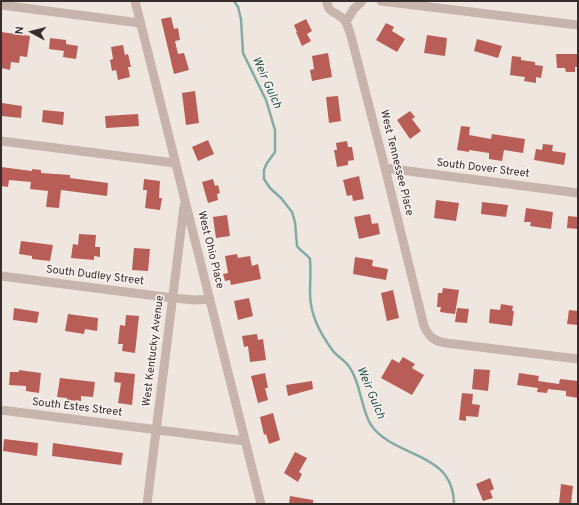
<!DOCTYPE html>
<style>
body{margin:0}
#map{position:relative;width:579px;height:505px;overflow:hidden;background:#f0e6e0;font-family:Overpass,sans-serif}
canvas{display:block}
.frame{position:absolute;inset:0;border:2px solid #372d2b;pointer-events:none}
.north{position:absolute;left:12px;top:12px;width:40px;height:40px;-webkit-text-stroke:3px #f8f1ed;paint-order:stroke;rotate:277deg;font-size:11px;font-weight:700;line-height:16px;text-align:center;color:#372d2b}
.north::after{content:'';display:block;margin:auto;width:14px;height:18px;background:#372d2b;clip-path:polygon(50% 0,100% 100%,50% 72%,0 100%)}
</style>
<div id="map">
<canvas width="579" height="505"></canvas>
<div class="frame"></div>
<div class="north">N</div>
</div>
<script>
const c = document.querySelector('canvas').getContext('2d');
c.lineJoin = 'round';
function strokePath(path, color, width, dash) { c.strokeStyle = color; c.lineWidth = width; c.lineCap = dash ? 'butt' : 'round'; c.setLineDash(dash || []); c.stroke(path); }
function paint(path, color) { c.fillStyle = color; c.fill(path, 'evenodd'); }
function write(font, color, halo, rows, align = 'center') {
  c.font = font + ' Overpass,sans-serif'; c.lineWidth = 3.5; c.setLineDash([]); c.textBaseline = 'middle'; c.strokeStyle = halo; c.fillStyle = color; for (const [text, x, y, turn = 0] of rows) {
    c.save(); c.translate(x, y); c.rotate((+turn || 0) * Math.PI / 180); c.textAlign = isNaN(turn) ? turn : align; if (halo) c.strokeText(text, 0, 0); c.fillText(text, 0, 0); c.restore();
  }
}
strokePath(new Path2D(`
 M234 1 238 7 241 19 243 53 266 100 275 130V152L267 163 264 170V179L270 188 281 198 292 212 295 222 297 246C301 252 306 253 310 259 311 271 310 281 310 293 310 315 320 333 333 351 338 357 346 361 350 368 361 384 361 409 371 425 395 459 453 450 454 504`), '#83aaa5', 2.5);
paint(new Path2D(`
 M171 17 174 29 178 28 180 40 175 41 178 54 184 53 189 70 174 74 161 19Z
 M306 19 312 31 307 34 311 41 302 46 296 32H297L294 25Z
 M386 23 394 27 392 31 405 39 397 52 376 40Z
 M1 32 30 36 27 57 20 56 19 63 11 62 10 70 1 68Z
 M427 35 447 38 445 56 424 53Z
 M50 38 66 40V44L78 46 76 59 63 57 64 51 49 49Z
 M477 39 502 46 498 58 474 51Z
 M123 45 125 55 128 54 131 67H128L130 77 118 80 116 70 112 71 110 60 113 59 111 47Z
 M328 53 332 77 312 81 310 70 314 69 312 56Z
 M556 54H578V67H575V72H566L565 68H557Z
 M512 56 521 57V60L535 62V65L543 66 541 78 536 77V83L524 81 525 77 510 75Z
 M195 91 199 123 186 125 182 93Z
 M338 96 341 121 329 123 326 97Z
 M2 103 22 106 21 118 1 116Z
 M43 110 64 112 63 125 42 122Z
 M410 111 415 117 412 119 421 131 410 139 397 120Z
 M138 114 139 126 106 128 105 116Z
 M461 126 470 127 469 135 491 139 492 134 525 139 523 153 504 150 502 161 489 159V153L469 150V152L457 150Z
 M208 140 214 154 198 161 192 147Z
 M347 141 348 147H352L354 160 348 161V165L337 167 334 150H337L336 143Z
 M543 144 553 145 552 151 566 153 564 165 534 160 536 149 542 150Z
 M1 167 32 171V169L41 170V173L70 175V178L108 183 107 196 61 190 59 208 46 207 48 191 30 189 31 182 9 180 8 187 1 186Z
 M359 176 364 199 353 201 352 195 347 196 343 180Z
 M144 179 160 181 159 198H162L160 210 145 208 147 190H143Z
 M213 179 215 186 218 185 220 193 217 194 218 200 208 203 202 182Z
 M436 200 459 203 456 221 434 218Z
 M482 202 508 205 506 217 481 214Z
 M526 208 553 212 551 229 530 226 531 222H524Z
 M370 214 372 224 378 223 380 234 359 239 354 217Z
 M227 215 230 236 216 238 213 217Z
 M568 216 578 217V229L567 228Z
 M79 234 96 235 95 247H100V257L94 256V260L71 258 73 244 78 245Z
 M21 241 53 245 50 261 32 259V256L19 254Z
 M134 248 150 249 148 271 132 270Z
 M237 254 238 258 250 256 252 266 258 264 261 279 231 285 230 280 225 281 223 274 228 273 225 256Z
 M355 257 373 260 372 266 388 269 386 280 353 274Z
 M443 288 459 290 455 314 440 312 441 307H437L438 293H442Z
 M393 290 399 318 387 321 381 293Z
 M249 298 253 316 238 320 234 301Z
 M501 304 513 306 512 311H514L512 326 489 323 490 309 500 310Z
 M14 308 39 312 37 323 13 320Z
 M457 308 469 309 467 323 455 322Z
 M569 310 578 311V325L567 324Z
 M68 314 98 318 97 331 85 329 84 334 65 331Z
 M126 315 139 316 135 353 122 351 123 344H118L120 325 125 326Z
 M257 334 258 340 263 339 266 360 250 362 248 346 244 347 242 336Z
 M403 357 415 364 412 368 424 375 412 395 381 378 392 359 399 363Z
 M474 369 490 370 488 391 472 389Z
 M19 370 41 373 39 393 26 391V386L9 385 10 372H19Z
 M115 372 135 374 132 405 118 403 121 383 114 382Z
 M265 373 268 388H265L268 400 258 403 251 376Z
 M519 373 539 376 538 381 559 384 560 379 578 381V398L566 396V391L548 389 547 393 537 392 538 388 517 385Z
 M60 378 95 382 93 397 81 396V401L67 400V398L57 397Z
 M312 381 313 389 288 396 286 385Z
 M462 393 473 394 472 404 480 405 478 417 466 416V421L459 420Z
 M273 413 280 440 269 444 266 434 264 435 260 417Z
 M4 439 38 443 37 456 3 451Z
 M53 443 123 453 121 465 52 456Z
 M295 452 307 458 299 472 302 474 298 482 284 473Z
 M490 478 494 489 490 491 493 498 483 501 476 484Z
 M561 484 573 486 571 504H559Z
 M290 496 313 500V504H289Z`), '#b85e57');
strokePath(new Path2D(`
 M135 1 261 504
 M327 1C327 14 339 12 345 21 348 25 349 31 351 36L385 168 424 326C429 337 434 341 446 343L578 359
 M381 1 578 25
 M1 5 140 23
 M346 22 353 10 362 1
 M1 141 175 163
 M385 168 578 193
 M1 276 173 298 195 300 210 299
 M1 410 245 441
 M147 504 184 206`), '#c7b5ad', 9);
write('11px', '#372d2b', '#f8f1ed', [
 ["West Tennessee Place",396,163,76],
 ["South Dover Street",483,169,7],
 ["West Ohio Place",210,250,76],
 ["South Dudley Street",95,276,7],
 ["West Kentucky Avenue",154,351,-83],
 ["South Estes Street",77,408,7]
]);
write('italic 12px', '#25544f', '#f8f1ed', [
 ["Weir Gulch",266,83,66],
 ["Weir Gulch",370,393,67]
]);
</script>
